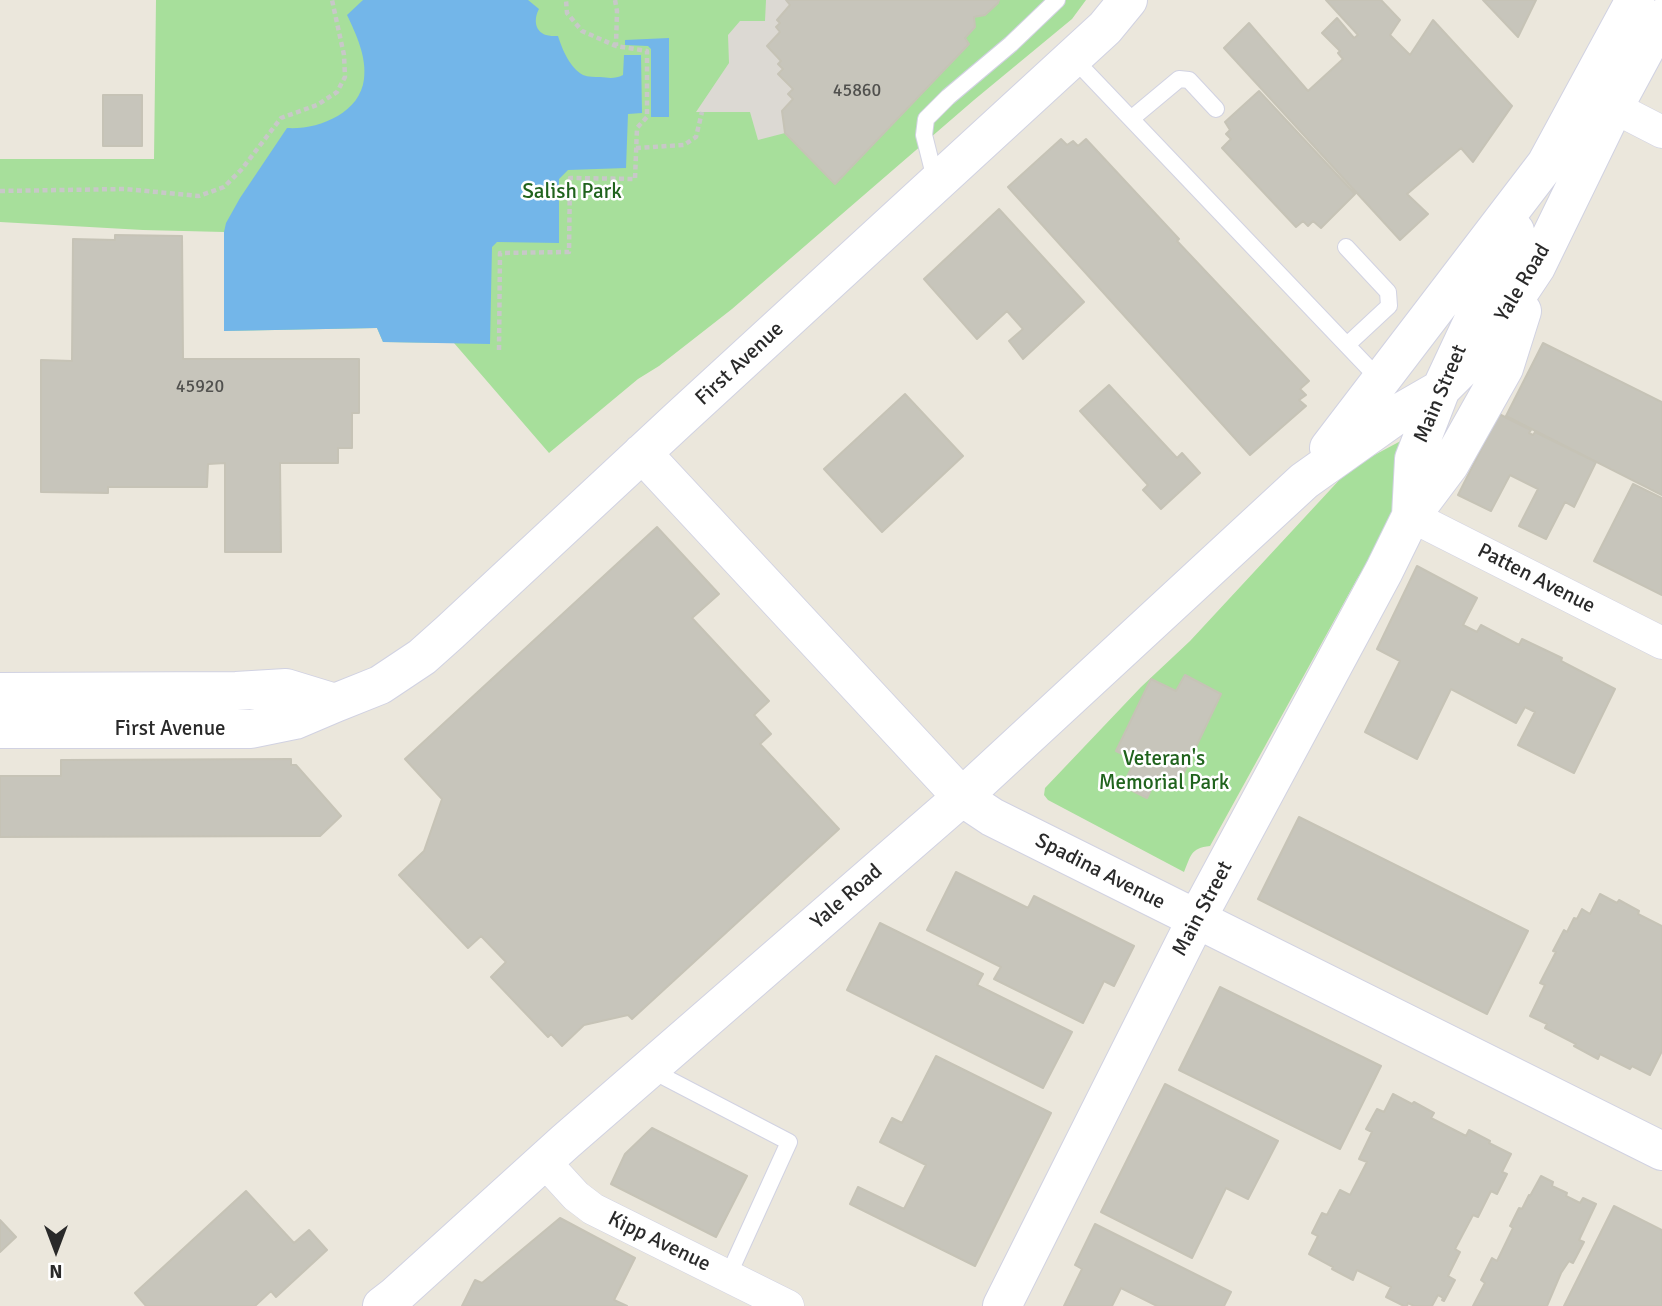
<!DOCTYPE html>
<style>
body{margin:0}
#map{position:relative;width:1662px;height:1306px;overflow:hidden;background:#ebe7dc;font-family:Signika,sans-serif}
canvas{display:block}
.north{position:absolute;left:21px;top:1215px;width:70px;height:70px;-webkit-text-stroke:5px #fff;paint-order:stroke;rotate:180deg;font-size:19px;font-weight:700;line-height:28px;text-align:center;color:#2a2a2a}
.north::after{content:'';display:block;margin:auto;width:24px;height:32px;background:#2a2a2a;clip-path:polygon(50% 0,100% 100%,50% 72%,0 100%)}
</style>
<div id="map">
<canvas width="1662" height="1306"></canvas>
<div class="north">N</div>
</div>
<script>
const c = document.querySelector('canvas').getContext('2d');
c.lineJoin = 'round';
function paint(path, color) { c.fillStyle = color; c.fill(path, 'evenodd'); }
function strokePath(path, color, width, dash) { c.strokeStyle = color; c.lineWidth = width; c.lineCap = dash ? 'butt' : 'round'; c.setLineDash(dash || []); c.stroke(path); }
function write(font, color, halo, rows, align = 'center') {
  c.font = font + ' Signika,sans-serif'; c.lineWidth = 5; c.setLineDash([]); c.textBaseline = 'middle'; c.strokeStyle = halo; c.fillStyle = color; for (const [text, x, y, turn = 0] of rows) {
    c.save(); c.translate(x, y); c.rotate((+turn || 0) * Math.PI / 180); c.textAlign = isNaN(turn) ? turn : align; if (halo) c.strokeText(text, 0, 0); c.fillText(text, 0, 0); c.restore();
  }
}
paint(new Path2D(`
 M156 0H1086L1072 19 974 100 732 309 659 366 638 379 549 453 454 343 383 342 377 328 224 331V232L143 230 0 222V159H154Z
 M1410 436 1397 516 1357 579 1210 846C1190 848 1191 856 1184 872L1048 800 1044 795 1045 788 1141 687 1190 641 1343 476 1367 459Z`), '#a7df9b');
paint(new Path2D(`
 M766 0H786L790 5 777 20 780 23V32L767 46 781 61 779 64 783 69 779 74 793 89 789 94 793 99 782 111 785 133 758 140 750 112H696L729 63 728 35 740 21H765Z`), '#dcd9d3');
paint(new Path2D(`
 M363 0H528L539 9C534 18 534 31 546 35 549 36 554 36 558 36 562 49 570 68 583 75 588 77 595 77 600 77 609 78 615 79 623 75L624 55H641L642 113 628 114 626 168 568 170 559 179V243L497 242 492 247 490 344 383 342 377 328 224 331V232L226 223 240 198 287 128C317 130 360 114 364 79 367 57 356 34 347 15Z
 M669 38V117H651V49L648 46 625 45V40Z`), '#73b6e9');
const building = new Path2D(`
 M786 0H999L998 3 985 15 974 17 975 27 965 38 969 44 835 184 785 133 782 111 793 99 788 94 793 89 778 74 783 69 778 64 781 61 767 46 780 32 776 27 780 23 777 20 790 5Z
 M1326 0H1381L1400 20 1390 35 1410 55 1433 20 1512 106 1473 162 1461 148 1407 194 1428 214 1400 240 1224 48 1249 23 1308 91 1343 59 1338 53 1340 51 1322 33 1337 18 1354 38 1358 35Z
 M1483 0H1536L1518 37Z
 M1259 91 1355 194 1321 228 1313 221 1308 226 1303 221 1296 227 1222 148 1231 139 1226 134 1230 130 1225 122Z
 M103 95H142V146H103Z
 M1061 139 1067 145 1073 141 1078 146 1086 139 1179 239 1177 241 1309 381 1300 389 1306 395 1299 400 1306 406 1250 455 1008 187Z
 M999 209 1084 302 1023 359 1009 341 1023 329 1007 311 977 339 924 279Z
 M115 235 182 236 183 359H359V413H352V448H338V463H280L281 552H225V463L208 464 207 487H108V493L41 492V360L72 361 73 239 115 240Z
 M1543 343 1662 402V495L1506 416Z
 M1109 385 1177 458 1182 453 1200 473 1161 509 1143 490 1148 485 1080 411Z
 M905 394 963 456 882 532 824 469Z
 M1499 414 1531 430 1529 433 1533 435 1535 432 1596 462 1574 507 1565 502 1546 539 1519 526 1538 489 1510 475 1491 511 1458 495Z
 M1633 484 1662 498V595L1594 561Z
 M657 527 719 594 692 618 769 701 754 715 771 734 760 744 839 829 632 1019 628 1015 584 1025 562 1046 551 1034 548 1037 491 977 506 962 481 936 468 948 399 875 424 851 442 799 405 759Z
 M1417 566 1477 598 1463 625 1477 632 1481 625 1519 645 1522 639 1562 658 1561 661 1615 689 1574 773 1518 745 1535 712 1525 707 1516 723 1451 689 1417 759 1365 732 1400 661 1377 649Z
 M1185 675 1221 694 1178 785 1158 775 1147 798 1123 786 1135 760 1116 751 1151 679 1176 691Z
 M291 759V765H296L341 816 320 836 0 837V776H61V760H65Z
 M1299 817 1528 931 1487 1014 1258 899Z
 M956 872 1028 908 1034 896 1134 946 1114 986 1104 981 1083 1023 994 979 1001 967 927 930Z
 M1600 894 1617 903 1619 900 1639 911 1638 914 1662 926V1051L1650 1075 1632 1066 1630 1069 1600 1054 1598 1059 1574 1046 1576 1044 1545 1028 1547 1024 1530 1016 1545 985 1540 983 1556 952 1553 951 1564 930 1567 932 1574 918 1577 919 1582 909 1590 914Z
 M880 923 983 974 977 985 1072 1032 1043 1088 847 990Z
 M1220 987 1381 1066 1340 1149 1179 1070Z
 M936 1056 1051 1113 975 1266 850 1204 858 1187 904 1209 926 1165 880 1142 892 1118 902 1123Z
 M1165 1084 1278 1141 1248 1199 1226 1188 1192 1258 1101 1212Z
 M1393 1094 1412 1104 1414 1102 1434 1113 1431 1118 1466 1136 1469 1130 1490 1141 1489 1143 1511 1154 1502 1172 1507 1174 1497 1194 1491 1191 1478 1217 1473 1215 1455 1249 1460 1252 1448 1276 1455 1280 1444 1301 1442 1300 1443 1298 1438 1295 1432 1306H1414L1408 1303 1407 1306H1404L1386 1297 1391 1287 1357 1270 1353 1280 1332 1269 1333 1267 1309 1254 1318 1236 1312 1233 1322 1213 1327 1215 1340 1190 1350 1195 1367 1162 1359 1159 1372 1132 1366 1129 1377 1109 1384 1112Z
 M652 1128 747 1176 716 1237 611 1184 625 1154Z
 M1541 1176 1553 1182 1552 1186 1567 1193 1566 1196 1580 1203 1583 1198 1596 1204 1579 1240 1584 1242 1573 1263 1569 1261 1561 1273 1547 1306H1473L1485 1283 1481 1280 1492 1258 1497 1261 1513 1228 1510 1226 1519 1208 1522 1209 1529 1195 1530 1196Z
 M246 1191 294 1243 309 1230 327 1250 276 1297 271 1291 255 1306H146L135 1293Z
 M1614 1206 1662 1230V1306H1564Z
 M560 1218 635 1258 614 1300 627 1306H462L475 1280 482 1283Z
 M0 1220 16 1237 0 1252Z
 M1095 1224 1231 1292 1224 1306H1157L1121 1288 1112 1306H1064L1082 1269 1075 1265Z`);
paint(building, '#c7c5bb');
strokePath(building, '#c6c3b6', 2);
const lane = new Path2D(`
 M1073 58 1381 381
 M1131 119 1179 79 1189 80 1216 109
 M936 183 924 135 926 119 948 97 1011 44 1057 0
 M1346 247 1388 292 1389 306 1347 345
 M649 1069 789 1142 728 1276`);
const street = new Path2D(`
 M1592 96 1662 132
 M1411 516 1662 643
 M544 1161 576 1196 593 1209 788 1306`);
const secondary = new Path2D(`
 M1329 448 1546 164 1635 0
 M642 453 962 797 992 817 1662 1151
 M1411 516 1414 459 1441 389 1515 231
 M0 692 236 691 286 688 335 703
 M0 729H251L295 720 335 703 380 685 422 657 450 632 678 420 1105 28 1128 0
 M382 1306 395 1296 565 1142 962 797 1304 481 1401 412 1441 389 1482 348 1536 267 1614 107 1662 18
 M1002 1306 1196 920 1384 571 1411 516 1450 464 1504 368 1522 311`);
strokePath(lane, '#d1d2e2', 18);
strokePath(street, '#d1d2e2', 33);
strokePath(secondary, '#d1d2e2', 40);
strokePath(new Path2D(`
 M615 0 617 11 616 46
 M636 148 684 145 696 137 702 112
 M0 191 125 189 199 196 224 187 241 170 281 118 317 105 337 92 345 77 344 55 332 0
 M499 350 500 253 569 252 570 178 635 179 637 128 647 117V51L616 46 582 31 567 13 566 0`), '#c8c8c8', 4.5, [5, 3.5]);
strokePath(lane, '#fff', 16);
strokePath(street, '#fff', 32);
strokePath(secondary, '#fff', 38);
write('18px', '#51514e', null, [
 ["45860",857,91],
 ["45920",200,387]
]);
write('21px', '#20631d', '#fff', [
 ["Salish Park",572,192],
 ["Veteran's",1164,759],
 ["Memorial Park",1164,783]
]);
write('21px', '#2a2a2a', '#fff', [
 ["Yale Road",1523,283,-59],
 ["First Avenue",740,364,-43],
 ["Main Street",1441,394,-67],
 ["Patten Avenue",1536,579,27],
 ["First Avenue",170,729],
 ["Spadina Avenue",1100,872,27],
 ["Yale Road",847,897,-41],
 ["Main Street",1203,909,-62],
 ["Kipp Avenue",659,1242,26]
]);
</script>
